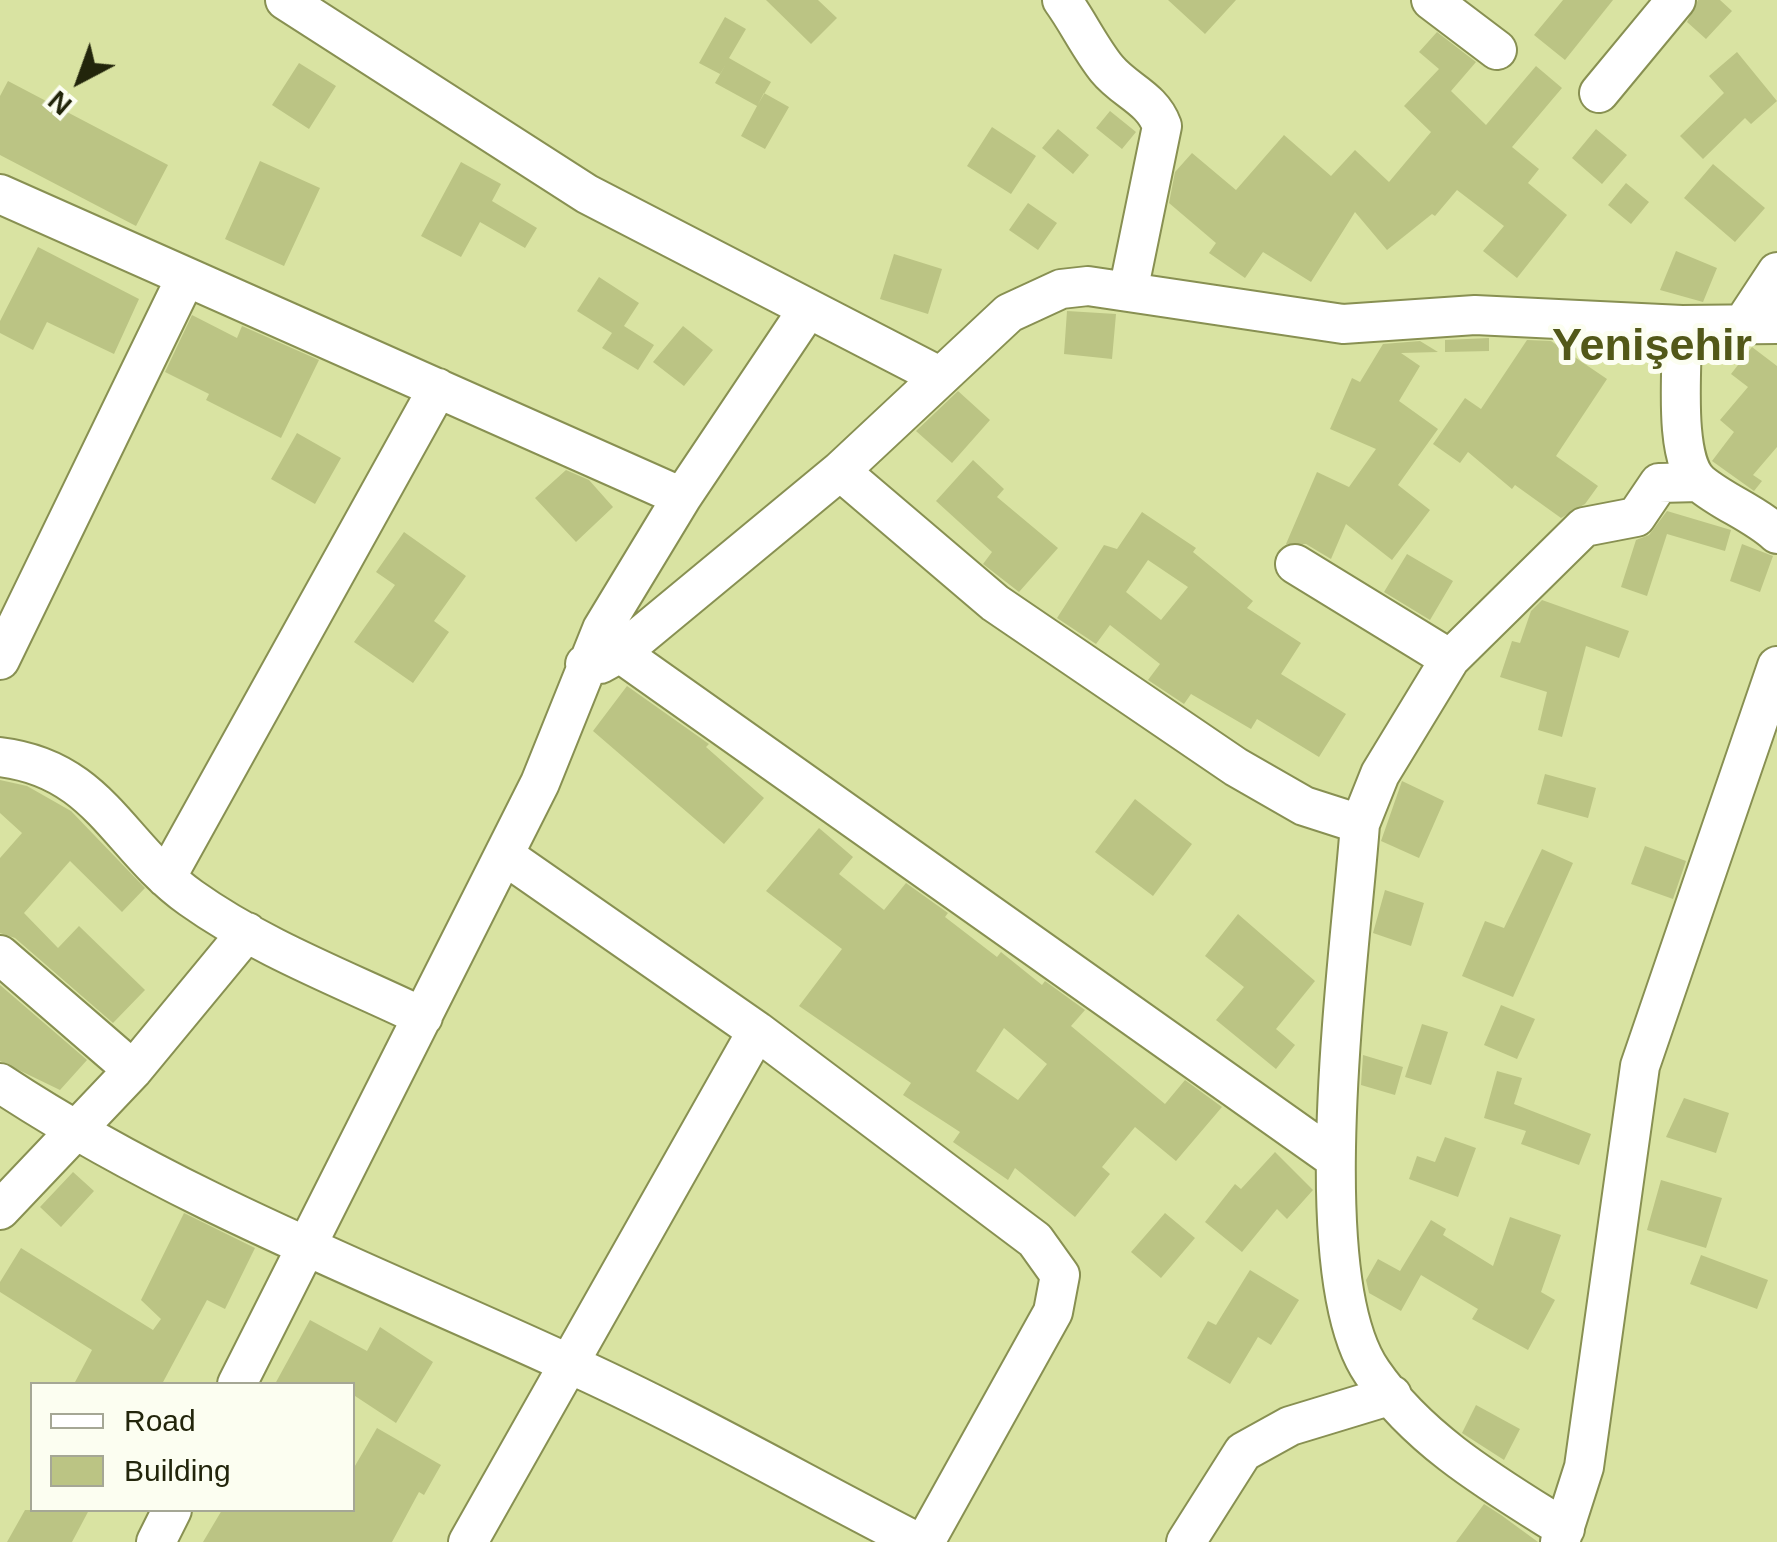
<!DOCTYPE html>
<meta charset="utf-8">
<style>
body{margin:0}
#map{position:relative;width:1777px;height:1542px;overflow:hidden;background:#d9e3a2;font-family:Arial,sans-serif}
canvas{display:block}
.legend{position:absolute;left:30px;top:1382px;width:325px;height:130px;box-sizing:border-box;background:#fcfef1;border:2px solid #a5a795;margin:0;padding:12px 18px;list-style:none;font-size:30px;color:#22250b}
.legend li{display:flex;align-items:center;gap:20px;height:50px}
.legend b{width:50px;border:2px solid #a5a795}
.north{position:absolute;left:30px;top:30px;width:100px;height:100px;-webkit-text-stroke:8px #fcfef1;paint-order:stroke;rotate:221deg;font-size:28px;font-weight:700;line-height:40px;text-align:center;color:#22250b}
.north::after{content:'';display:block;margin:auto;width:35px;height:45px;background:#22250b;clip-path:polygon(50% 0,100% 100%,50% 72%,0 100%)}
</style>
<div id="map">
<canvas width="1777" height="1542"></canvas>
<ul class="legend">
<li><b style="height:12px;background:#fff"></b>Road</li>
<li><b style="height:28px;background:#bbc484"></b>Building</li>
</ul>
<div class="north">N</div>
</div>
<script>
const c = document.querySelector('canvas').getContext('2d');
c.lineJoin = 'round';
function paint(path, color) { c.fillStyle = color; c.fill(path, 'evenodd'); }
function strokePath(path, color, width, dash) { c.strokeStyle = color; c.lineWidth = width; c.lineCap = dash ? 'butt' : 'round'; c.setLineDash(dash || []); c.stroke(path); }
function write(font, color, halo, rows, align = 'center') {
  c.font = font + ' Arial,sans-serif'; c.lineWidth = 10; c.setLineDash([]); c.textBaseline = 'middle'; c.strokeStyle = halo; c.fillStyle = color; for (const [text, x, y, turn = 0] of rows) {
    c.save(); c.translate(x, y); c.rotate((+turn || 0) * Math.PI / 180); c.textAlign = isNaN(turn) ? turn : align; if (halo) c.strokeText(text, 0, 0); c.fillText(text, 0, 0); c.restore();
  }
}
paint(new Path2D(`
 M766 0H818L837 18 811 44Z
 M1168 0H1236L1205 34Z
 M1563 0H1613L1565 60 1534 35Z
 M1698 0H1720L1732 11 1706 39 1687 22Z
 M725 17 746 29 729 58 771 82 757 106 715 83 726 64 720 74 699 63Z
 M1437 32 1476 62 1451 91 1486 125 1536 66 1562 88 1512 147 1539 169 1528 183 1567 215 1517 278 1483 251 1504 226 1457 190 1435 216 1432 214 1387 250 1355 212 1311 282 1263 252 1245 278 1209 253 1216 243 1169 203 1175 172 1192 153 1236 190 1284 135 1331 176 1355 150 1389 182 1431 132 1404 106 1439 69 1419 52Z
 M1737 52 1777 101 1751 124 1745 118 1703 159 1680 136 1724 93 1709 76Z
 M299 63 336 86 309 129 272 105Z
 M8 81 168 165 136 226 0 155V96Z
 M764 93 789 107 765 149 741 136Z
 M1110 111 1136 132 1122 149 1096 128Z
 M992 127 1036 156 1011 194 967 166Z
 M1058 129 1089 155 1073 174 1042 148Z
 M1596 129 1627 155 1602 184 1572 158Z
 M260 161 320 188 284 266 225 239Z
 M461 162 501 184 492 201 537 228 525 248 480 222 461 257 421 236Z
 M1713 164 1765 208 1735 242 1684 198Z
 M1626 183 1649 202 1631 224 1608 205Z
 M1028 203 1057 223 1038 250 1009 230Z
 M38 247 139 299 114 354 47 322 33 350 0 333V321Z
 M1676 251 1717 268 1703 302 1660 290Z
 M894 254 942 269 928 314 880 299Z
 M599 277 639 303 624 326 654 345 638 370 602 348 612 333 577 311Z
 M1067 311 1116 314 1112 359 1064 354Z
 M192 315 237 338 242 326 319 360 281 438 206 400 209 394 165 372Z
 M683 326 713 350 684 386 653 362Z
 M1489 338V351L1445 352V340Z
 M1527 340 1551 341 1607 379 1556 456 1598 486 1585 504 1561 518 1515 485 1512 489 1468 452 1460 463 1433 444 1465 398 1481 409Z
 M1420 341 1438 352 1401 353 1420 366 1399 401 1438 429 1398 485 1430 510 1392 560 1346 524 1331 559 1306 544H1286L1317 472 1349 487 1376 449 1330 429 1352 378 1360 382 1383 344Z
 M1752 347 1777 366V447L1753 475 1762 481 1754 491 1712 461 1734 432 1720 420 1748 387 1731 374Z
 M958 391 990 420 952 463 916 431Z
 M297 433 341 458 315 504 271 479Z
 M973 460 1004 489 997 497 1058 548 1019 592 983 564 992 552 936 501Z
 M566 470 589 480 613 507 576 542 535 498Z
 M1667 511 1731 530 1725 551 1667 534 1647 596 1621 587 1636 540 1649 535Z
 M1142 512 1196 548 1193 552 1253 601 1247 608 1301 643 1281 674 1346 714 1319 757 1257 719 1251 729 1191 694 1184 704 1148 680 1160 664 1110 625 1096 644 1057 618 1104 545 1117 549ZM1148 560 1188 587 1161 620 1126 592Z
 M404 532 466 576 434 621 449 632 413 683 354 642 395 585 376 572Z
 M1742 544 1773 556 1760 592 1730 581Z
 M1407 554 1453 581 1430 620 1384 592Z
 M1542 600 1629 631 1619 658 1586 646 1562 737 1538 730 1547 692 1500 677 1512 641 1520 643 1531 611Z
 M627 686 709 744 706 747 764 798 724 844 593 731Z
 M1545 774 1596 788 1588 818 1537 804Z
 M0 780 27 786 71 811 145 888 122 912 70 861 24 913 58 948 79 926 145 990 113 1023 15 938 0 933V858L22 833 0 813Z
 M1402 781 1444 801 1419 858 1381 841Z
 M1135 799 1192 844 1153 896 1095 852Z
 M819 828 853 857 839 874 884 910 906 883 948 913 945 917 997 957 1001 952 1042 985 1045 981 1085 1010 1071 1026 1165 1104 1185 1080 1222 1107 1176 1161 1135 1127 1102 1167 1110 1174 1075 1217 1015 1168 1008 1180 953 1142 960 1132 903 1095 911 1083 799 1006 842 949 766 891ZM1004 1028 1047 1064 1018 1100 976 1071Z
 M1645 846 1686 861 1673 899 1631 884Z
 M1542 849 1573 863 1513 997 1462 976 1485 921 1504 928Z
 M1385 890 1424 903 1411 946 1373 933Z
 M1238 914 1315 981 1276 1029 1295 1045 1276 1069 1216 1020 1244 987 1205 956Z
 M0 985 87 1060 60 1090 0 1061Z
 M1501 1005 1535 1019 1517 1059 1484 1045Z
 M1422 1024 1448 1032 1431 1085 1405 1077Z
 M1363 1055 1403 1067 1395 1095 1361 1085Z
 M1497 1071 1522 1078 1514 1104 1591 1134 1579 1165 1521 1144 1526 1131 1484 1118Z
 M1684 1098 1729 1113 1716 1153 1666 1137Z
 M1445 1137 1476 1148 1458 1197 1409 1179 1417 1156 1435 1162Z
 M1275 1152 1313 1190 1287 1219 1277 1209 1242 1252 1205 1222 1235 1184 1241 1189Z
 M73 1172 94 1191 61 1227 40 1207Z
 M1661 1180 1722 1198 1706 1248 1647 1230Z
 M184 1213 255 1248 225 1309 207 1300 162 1384H74L92 1350 0 1292V1282L21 1248 153 1330 161 1319 141 1300Z
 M1165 1213 1195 1238 1161 1278 1131 1252Z
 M1510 1217 1561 1235 1541 1292 1555 1300 1528 1350 1472 1319 1478 1309 1421 1275 1401 1311 1369 1293 1366 1280 1378 1259 1400 1271 1431 1220 1446 1229 1443 1235 1493 1266Z
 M1701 1255 1768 1280 1757 1309 1690 1284Z
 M1250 1270 1299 1300 1271 1345 1258 1337 1230 1384 1187 1358 1208 1321 1216 1325Z
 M310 1320 367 1351 380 1327 433 1362 396 1423 352 1394V1384H275Z
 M1476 1405 1520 1429 1504 1460 1462 1433Z
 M377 1428 441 1465 424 1495 419 1492 392 1542H203L222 1510H352V1471Z
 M1484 1504 1501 1515 1538 1542H1456Z
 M25 1510H89L72 1542H7Z`), '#bbc484');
const minor = new Path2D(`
 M285 0 587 194 939 376
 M1062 0C1078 22 1090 48 1107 69 1125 91 1152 98 1162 126L1128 292
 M1431 0 1497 50
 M1599 93 1676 0
 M0 194 682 497
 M1744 322 1777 272
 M1682 325C1683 362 1672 459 1700 483 1724 503 1754 513 1777 534
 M840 471 995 603 1236 767 1304 806 1360 824
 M1295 564 1450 659
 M620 653 1335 1159
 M0 660 186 277
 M585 664H600L620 653 840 471 1009 313 1061 289 1088 286 1343 324 1475 315 1682 325 1777 324
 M0 757C100 769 118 846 191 898 261 948 346 980 423 1017
 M504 855 757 1031 1035 1240 1060 1275 1053 1312 925 1542
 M166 878 438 388
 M0 955 133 1070
 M0 1083C176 1199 374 1274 565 1362 685 1416 800 1482 917 1542
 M0 1210 133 1070 247 932
 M237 1384 540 783 602 629 682 497 808 309
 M1565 1529C1495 1485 1420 1442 1372 1372 1304 1274 1351 949 1360 824L1380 774 1450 659 1584 527 1636 517 1659 483 1699 482
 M156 1542 172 1510
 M468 1542 757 1031
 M1186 1542 1243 1452 1290 1426 1392 1395
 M1560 1542 1584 1467 1640 1066 1777 666`);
strokePath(minor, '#889052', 42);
strokePath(minor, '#fff', 38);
write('bold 45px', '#525819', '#fcfef1', [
 ["Yenişehir",1652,348]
]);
</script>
